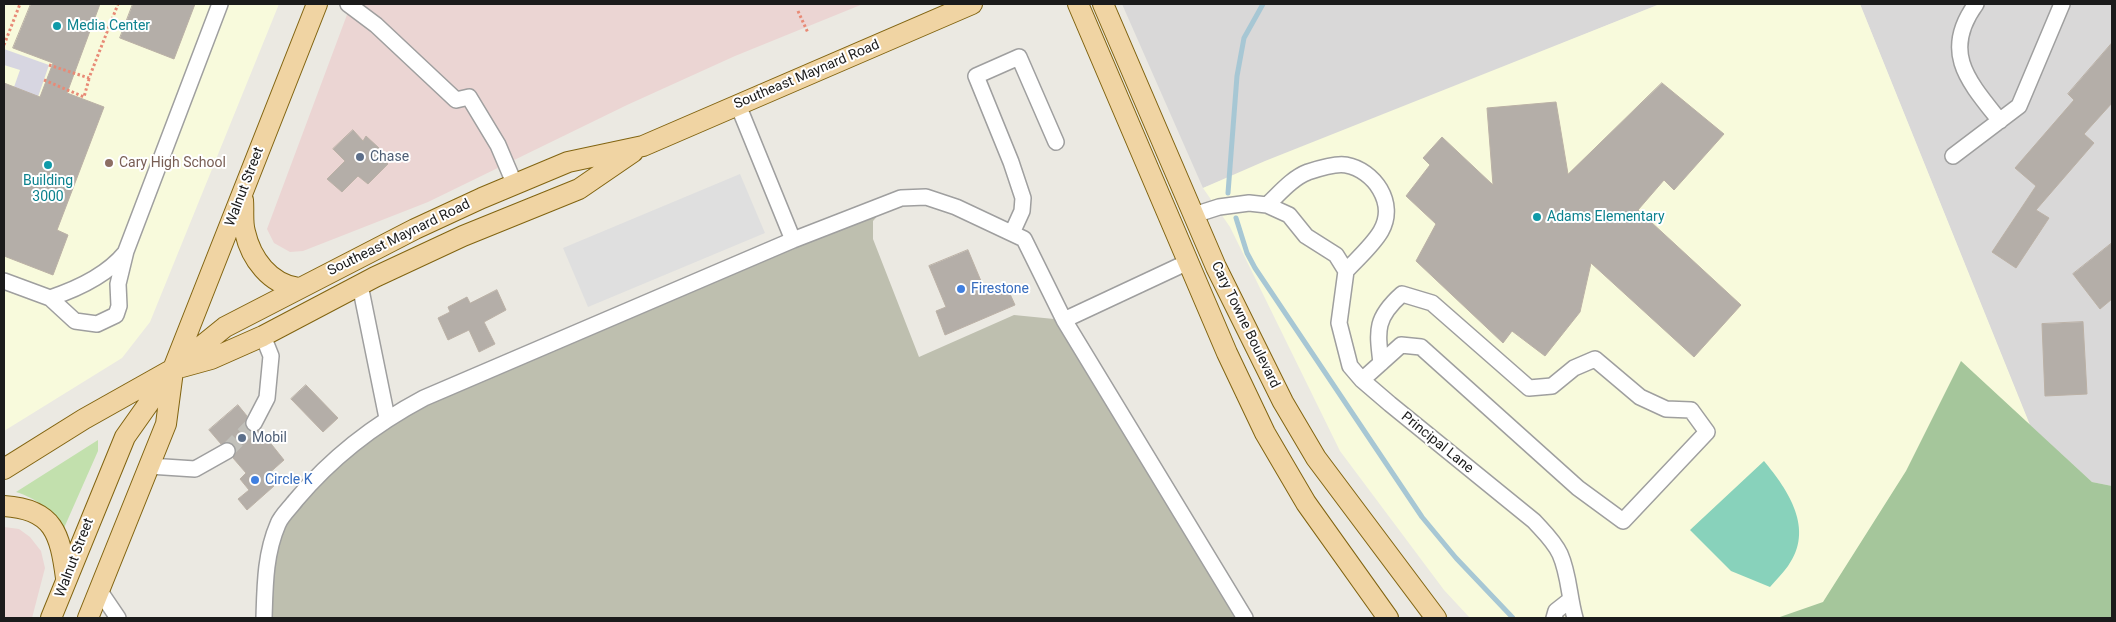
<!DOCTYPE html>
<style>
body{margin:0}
#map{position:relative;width:2116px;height:622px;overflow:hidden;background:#ebe9e2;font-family:Roboto,sans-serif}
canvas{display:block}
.frame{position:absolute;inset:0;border:5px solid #1b1b1b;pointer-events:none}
</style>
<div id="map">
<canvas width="2116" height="622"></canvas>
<div class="frame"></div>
</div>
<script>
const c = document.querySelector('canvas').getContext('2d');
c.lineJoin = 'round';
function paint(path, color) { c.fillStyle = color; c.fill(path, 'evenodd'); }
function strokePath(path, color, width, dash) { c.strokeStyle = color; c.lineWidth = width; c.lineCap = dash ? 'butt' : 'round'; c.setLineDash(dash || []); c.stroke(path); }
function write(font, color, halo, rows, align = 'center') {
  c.font = font + ' Roboto,sans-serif'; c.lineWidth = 4; c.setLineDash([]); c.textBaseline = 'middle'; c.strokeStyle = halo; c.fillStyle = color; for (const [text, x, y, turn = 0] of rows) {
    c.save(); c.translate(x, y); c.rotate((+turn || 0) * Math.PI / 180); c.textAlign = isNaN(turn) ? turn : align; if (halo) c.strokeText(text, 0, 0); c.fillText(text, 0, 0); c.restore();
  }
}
paint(new Path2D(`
 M1122 4H1660L1203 188Z
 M1860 4H2112V486L2092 482 2029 424Z`), '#d9d8d8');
paint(new Path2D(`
 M351 4H863L735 56 627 105 428 202 303 251 290 252 274 243 267 229Z
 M4 527 19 529 30 537 41 551 45 568 32 618H4Z`), '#ebd5d3');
paint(new Path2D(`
 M4 4H279L150 322 122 358 4 431Z
 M1660 4H1860L2070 524 1798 618H1470L1444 590 1340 451 1230 227 1203 188 1265 161Z`), '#f8fadc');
paint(new Path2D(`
 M890 202 873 221V239L919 357 1014 315 1064 320 1245 618H264L278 522 387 418Z`), '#bebfaf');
paint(new Path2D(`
 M98 440V451L64 528C50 510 38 499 16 492Z`), '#c2e0ad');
paint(new Path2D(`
 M1961 361 2092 482 2112 486V618H1777L1823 602 1906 471Z`), '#a5c69b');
paint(new Path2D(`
 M1764 461C1788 490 1815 529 1788 566 1783 573 1776 580 1770 587L1731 571 1690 530Z`), '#88d2bb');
paint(new Path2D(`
 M740 174 765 233 588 307 563 248Z`), '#dfdfdf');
paint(new Path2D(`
 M4 49 49 65 29 123 24 91 14 87 20 70 4 65Z`), '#d7d6e1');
strokePath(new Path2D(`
 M1228 193 1237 76 1244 38 1263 4
 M1236 218 1247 253 1255 268 1422 517 1456 558 1513 618`), '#a7c7d4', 5);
const building = new Path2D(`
 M31 4H100L67 93 104 107 57 230 68 235 53 275 4 256V83L40 97 53 63 13 48Z
 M133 4H195L174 59 120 38Z
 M2112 43V103L2084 134 2094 143 2036 210 2049 218 2016 268 1992 252 2036 186 2015 168 2074 100 2068 94Z
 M1662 83 1724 134 1674 190 1664 180 1638 210 1741 305 1694 357 1591 263 1580 312 1545 356 1512 331 1503 343 1416 261 1436 224 1406 196 1430 165 1423 158 1442 137 1493 185 1487 108 1556 102 1568 174Z
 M353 130 363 141 366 136 379 148 375 153 388 164 368 184 358 176 342 192 327 179 345 161 333 149Z
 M2112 243V299L2100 309 2073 274Z
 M968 250 986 293 1006 285 1015 305 945 335 936 311 946 307 929 266Z
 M497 290 506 310 484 322 495 344 479 352 469 330 448 340 438 318 450 312 448 307 467 297 470 303Z
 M2083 322 2087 394 2045 396 2042 324Z
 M306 385 338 418 323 432 291 399Z
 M238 405 247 416 245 423 246 428 254 432 260 430 284 460 266 476 274 486 247 510 238 499 249 490 240 479 246 473 233 458 236 452 235 447 228 442 221 444 209 430Z`);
paint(building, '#b4aea8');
strokePath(building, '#bbb1a6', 1);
strokePath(new Path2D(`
 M227 451 254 423`), '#c1c0ba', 15, [15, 8]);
const minor = new Path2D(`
 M348 4 376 25 456 100 469 97 498 145 515 185
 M1976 4C1941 52 1968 81 2000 121
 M738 105 793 240
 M1953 156 2019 106 2062 4
 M1267 205C1279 194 1292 178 1308 172 1317 169 1336 163 1346 165 1374 170 1397 203 1381 231 1373 245 1357 259 1346 271
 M1194 215 1219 207 1249 203 1267 205 1289 215 1306 236 1336 255 1346 271
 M1012 233 1022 211 1023 198 1011 162 976 76 1019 57 1056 142
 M1346 271 1339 323 1350 366 1362 380 1390 404 1534 521C1543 531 1554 541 1560 554 1569 574 1569 597 1575 618
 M4 281 50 298 75 321 97 324 116 315 119 306 118 284 126 251 220 4
 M360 285 387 418
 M50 298C77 289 107 275 125 253
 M1064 320 1188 262
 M1362 380 1401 345 1421 347 1578 488 1623 521 1707 432 1691 410 1666 409 1640 397 1595 359 1574 368 1552 386 1529 388 1432 303 1402 294C1375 318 1377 330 1381 363
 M254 423 267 398 271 356 263 336
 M149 466 195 469 227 451
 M99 590 118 618
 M264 618C265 586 265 554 278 524 281 516 290 508 296 500 332 457 375 424 424 398L793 240 901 198 926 197 956 207 1024 239 1064 320 1245 618
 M1554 618 1556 611 1570 600`);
const major = new Path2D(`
 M1078 4 1227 353 1265 433 1306 503 1388 618
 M1103 4 1216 267 1283 402 1316 458 1436 618
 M243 200C244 210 242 222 245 232 251 259 270 284 298 288
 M182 367 211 359 263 336 375 277 463 236 579 189 633 152
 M4 469 84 419 173 369 225 327 415 229 482 198 568 162 643 146 972 4
 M4 506C54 509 60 534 66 578
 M51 618 125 437 173 369 317 4
 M88 618 166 424 173 371`);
strokePath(minor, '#9f9f9f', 18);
strokePath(major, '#816411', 22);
strokePath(new Path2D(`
 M798 11 808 33
 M4 45 20 4
 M49 65 89 78 118 4
 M44 80 84 97 89 79`), '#e88a76', 3, [2.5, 2.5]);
strokePath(minor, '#fff', 15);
strokePath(major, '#f0d4a3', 20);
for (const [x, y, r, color] of [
 [57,26,5,"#0f9aa8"],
 [360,157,5,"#5c6f8a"],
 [109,163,5,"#8d6e63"],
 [48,165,5,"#0f9aa8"],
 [1537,217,5,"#0f9aa8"],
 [961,289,5,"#3f7fe0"],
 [242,438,5,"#5c6f8a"],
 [255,480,5,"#3f7fe0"]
]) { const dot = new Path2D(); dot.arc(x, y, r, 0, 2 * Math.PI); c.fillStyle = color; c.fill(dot); strokePath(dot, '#fff', 2); }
write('14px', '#0d838f', '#fff', [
 ["Media Center",67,26],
 ["Building",48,181,"center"],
 ["3000",48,197,"center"],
 ["Adams Elementary",1547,217]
], 'left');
write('14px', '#1b1b1b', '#fff', [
 ["Southeast Maynard Road",807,75,-23],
 ["Walnut Street",245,187,-69],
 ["Southeast Maynard Road",399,238,-26],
 ["Cary Towne Boulevard",1245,325,64],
 ["Principal Lane",1437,443,39],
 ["Walnut Street",75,558,-69]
]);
write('14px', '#4e5e75', '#fff', [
 ["Chase",370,157],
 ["Mobil",252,438]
], 'left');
write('14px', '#785e54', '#fff', [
 ["Cary High School",119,163]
], 'left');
write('14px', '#366cbe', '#fff', [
 ["Firestone",971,289],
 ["Circle K",265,480]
], 'left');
</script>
